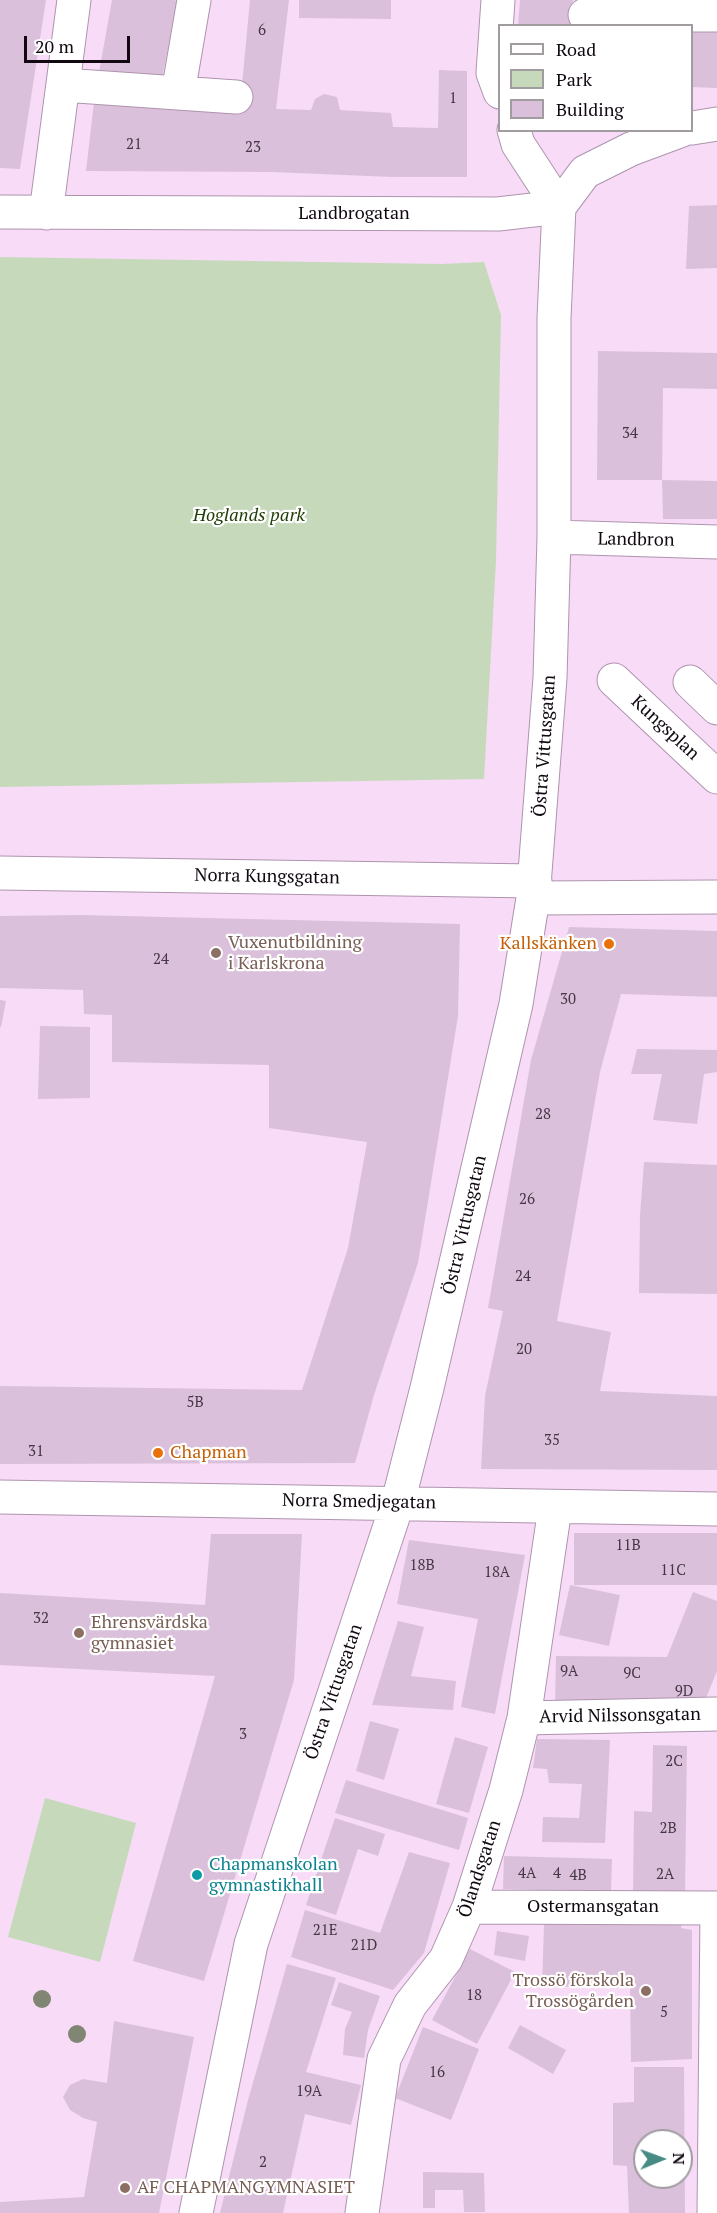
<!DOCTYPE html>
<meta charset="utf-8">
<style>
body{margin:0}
#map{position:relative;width:717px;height:2213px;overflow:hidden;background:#f7dbf7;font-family:"PT Serif",serif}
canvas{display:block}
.legend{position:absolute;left:498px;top:24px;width:195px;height:108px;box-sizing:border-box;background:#fff;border:2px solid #a09ca0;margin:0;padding:8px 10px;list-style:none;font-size:18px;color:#110812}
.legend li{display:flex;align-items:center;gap:12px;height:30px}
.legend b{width:30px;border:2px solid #a09ca0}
.north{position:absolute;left:633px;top:2129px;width:60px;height:60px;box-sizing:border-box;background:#fff;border:2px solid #a09ca0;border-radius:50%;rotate:89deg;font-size:16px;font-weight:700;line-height:24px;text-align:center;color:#110812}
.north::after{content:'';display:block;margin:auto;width:21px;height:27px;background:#468c84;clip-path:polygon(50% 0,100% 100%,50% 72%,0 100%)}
.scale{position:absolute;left:24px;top:36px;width:106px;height:27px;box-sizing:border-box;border:3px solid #110812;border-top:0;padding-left:8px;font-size:18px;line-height:21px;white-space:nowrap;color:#110812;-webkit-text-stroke:4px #fff;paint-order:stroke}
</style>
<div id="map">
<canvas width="717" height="2213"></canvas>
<ul class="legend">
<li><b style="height:8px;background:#fff"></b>Road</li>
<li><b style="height:16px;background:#c6dabb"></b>Park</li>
<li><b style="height:16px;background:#dbc0db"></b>Building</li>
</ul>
<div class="north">N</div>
<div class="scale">20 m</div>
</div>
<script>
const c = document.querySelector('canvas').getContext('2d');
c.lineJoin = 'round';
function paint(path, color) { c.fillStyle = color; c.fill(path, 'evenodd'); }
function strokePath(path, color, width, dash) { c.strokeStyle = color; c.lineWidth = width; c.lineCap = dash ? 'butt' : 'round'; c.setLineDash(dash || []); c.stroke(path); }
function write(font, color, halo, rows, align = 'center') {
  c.font = font + ' "PT Serif",serif'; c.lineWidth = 4.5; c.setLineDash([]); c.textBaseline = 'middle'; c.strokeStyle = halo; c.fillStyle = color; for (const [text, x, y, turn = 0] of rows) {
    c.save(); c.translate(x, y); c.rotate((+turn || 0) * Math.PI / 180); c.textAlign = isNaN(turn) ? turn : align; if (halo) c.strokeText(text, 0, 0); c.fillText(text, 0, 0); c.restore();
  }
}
paint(new Path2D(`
 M0 257 442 264 484 262 501 315 496 561 484 779 0 787Z
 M45 1798 136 1823 100 1962 8 1937Z`), '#c6dabb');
paint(new Path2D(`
 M0 0H46L20 169 0 168Z
 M112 0H175L181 9 173 24 161 83 99 72Z
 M250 0H289L276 109 311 110 315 99 324 94 337 97 340 110 391 113 393 127 438 128 439 70 467 71V177H393L271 172 86 171 94 102 240 106Z
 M299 0H391V19L299 18Z
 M520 0H573L571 26H518Z
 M692 28 717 29V88L692 87Z
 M717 205V268L686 269 689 206Z
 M598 351 717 353V389L663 388 662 480 717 481V519H663L662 480H597Z
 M81 915 460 924 458 1016 418 1263 374 1395 355 1463 0 1464V1386L302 1390 348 1248 367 1142 269 1128V1065L112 1062V1015L84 1014 83 990 0 988V916Z
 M569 927 717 931V997L621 994 600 1072 557 1321 611 1332 600 1391 717 1396V1470L481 1469 485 1396 503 1311 488 1308 531 1060Z
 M0 1000 6 1001 1 1027H0Z
 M40 1026 90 1027V1098L38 1099Z
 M637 1049 717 1050V1072L704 1074 697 1124 653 1120 662 1074H631Z
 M644 1162 717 1165V1294L639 1293 640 1215Z
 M574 1533H717V1585H574Z
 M211 1534H302L294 1680 204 1981 133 1961 215 1676 0 1665V1593L205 1605Z
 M409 1540 525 1555 495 1714 461 1707 478 1619 397 1604Z
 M570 1585 620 1595 609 1646 559 1635Z
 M693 1592 717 1601V1671L702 1708 555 1706 556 1656 667 1657Z
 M398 1621 424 1627 411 1676 456 1681 453 1710 372 1705Z
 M370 1721 399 1729 384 1780 356 1771Z
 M455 1737 488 1747 469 1813 436 1804Z
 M537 1739 610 1740 605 1843 542 1842 543 1817 579 1818 582 1784 549 1783 547 1769 533 1768Z
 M653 1745 687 1746 685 1895 633 1894 634 1811 652 1812Z
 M346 1780 468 1818 459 1850 335 1813Z
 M335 1818 385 1834 378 1856 358 1849 336 1915 306 1905Z
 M409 1852 450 1863 424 1953 393 1990 291 1957 305 1910 380 1933Z
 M504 1856 612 1859 611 1892 503 1889Z
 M682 1921 681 1928 692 1930V2059L631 2062 630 1988 542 1986 544 1924Z
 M497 1931 529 1936 525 1961 494 1955Z
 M470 1949 515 1972 477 2044 432 2020Z
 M287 1964 336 1978 306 2072 361 2085 351 2125 305 2114 283 2213H220L248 2100Z
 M339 1982 380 1996 368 2030 364 2058 343 2055 345 2029 352 2012 331 2005Z
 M114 2021 194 2037 159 2213H0V2202L84 2197 97 2122 83 2118 70 2110 63 2097 70 2085 83 2079 107 2083Z
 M520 2025 566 2050 553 2074 508 2048Z
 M423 2027 479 2049 451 2120 395 2098Z
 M634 2067H684L685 2213H629L627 2166 613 2165V2103L634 2102ZM645 2141H681V2177H645Z
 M423 2172 484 2173 485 2212H464L463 2190H435V2208H423Z`), '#dbc0db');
const minor = new Path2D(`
 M498 0 493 73 500 92
 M585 15H717
 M63 85 178 93 194 0
 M178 93 236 97
 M692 128 717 124
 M514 130 518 144 559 207
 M0 212 498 214 559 207 585 172 631 149 682 130
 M46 213 74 0
 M554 537 717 542
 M614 680 717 777
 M690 682 717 708
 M0 873 535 881
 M533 898 717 897
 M0 1497 717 1509
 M524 1718 717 1714
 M469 1907 717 1908
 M196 2213 251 1944 398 1502 427 1388 516 1004 533 898 550 678 554 537V318L559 207
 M362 2213 384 2059 410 2005 446 1959 469 1907 506 1790 524 1718 555 1508
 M714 2213 717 1911`);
strokePath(minor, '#ae94ae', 35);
strokePath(minor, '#fff', 33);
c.fillStyle = '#818573';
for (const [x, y] of [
 [42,1999],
 [77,2034]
]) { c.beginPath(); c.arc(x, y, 9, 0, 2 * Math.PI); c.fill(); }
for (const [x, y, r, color] of [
 [609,944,6,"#e8710a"],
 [216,953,6,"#8d6e63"],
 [158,1453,6,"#e8710a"],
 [79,1633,6,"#8d6e63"],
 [197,1875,6,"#0f9aa8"],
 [646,1991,6,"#8d6e63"],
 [125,2188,6,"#8d6e63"]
]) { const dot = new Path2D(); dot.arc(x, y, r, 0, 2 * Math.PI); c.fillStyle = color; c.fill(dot); strokePath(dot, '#fff', 2); }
write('15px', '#443644', null, [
 ["6",262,31],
 ["1",453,99],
 ["21",134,145],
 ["23",253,148],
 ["34",630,434],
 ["24",161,960],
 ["30",568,1000],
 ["28",543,1115],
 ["26",527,1200],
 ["24",523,1277],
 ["20",524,1350],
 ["5B",195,1403],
 ["35",552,1441],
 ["31",36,1452],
 ["11B",628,1546],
 ["18B",422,1566],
 ["11C",673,1571],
 ["18A",497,1573],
 ["32",41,1619],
 ["9A",569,1672],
 ["9C",632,1674],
 ["9D",684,1692],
 ["3",243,1735],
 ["2C",674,1762],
 ["2B",668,1829],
 ["4A",527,1874],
 ["4",557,1874],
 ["2A",665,1875],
 ["4B",578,1876],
 ["21E",325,1931],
 ["21D",364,1946],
 ["18",474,1996],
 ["5",664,2013],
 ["16",437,2073],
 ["19A",309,2092],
 ["2",263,2163]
]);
write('18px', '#110812', '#fff', [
 ["Landbrogatan",354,214],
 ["Landbron",636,540,1],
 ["Kungsplan",665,728,43],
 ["Östra Vittusgatan",545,746,-86],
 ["Norra Kungsgatan",267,877,1],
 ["Östra Vittusgatan",465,1225,-77],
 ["Norra Smedjegatan",359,1502,1],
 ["Östra Vittusgatan",334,1692,-71],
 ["Arvid Nilssonsgatan",620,1716,-1],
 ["Ölandsgatan",480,1869,-72],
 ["Ostermansgatan",593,1907]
]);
write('italic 18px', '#213e07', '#fff', [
 ["Hoglands park",249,516]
]);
write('18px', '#785e54', '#fff', [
 ["Vuxenutbildning",228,943],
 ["i Karlskrona",228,964],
 ["Ehrensvärdska",91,1623],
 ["gymnasiet",91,1644],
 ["Trossö förskola",634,1981,"right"],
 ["Trossögården",634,2002,"right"],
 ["AF CHAPMANGYMNASIET",137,2188]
], 'left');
write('18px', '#c56008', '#fff', [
 ["Kallskänken",597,944],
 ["Chapman",170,1453,"left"]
], 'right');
write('18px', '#0d838f', '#fff', [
 ["Chapmanskolan",209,1865],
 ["gymnastikhall",209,1886]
], 'left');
</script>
